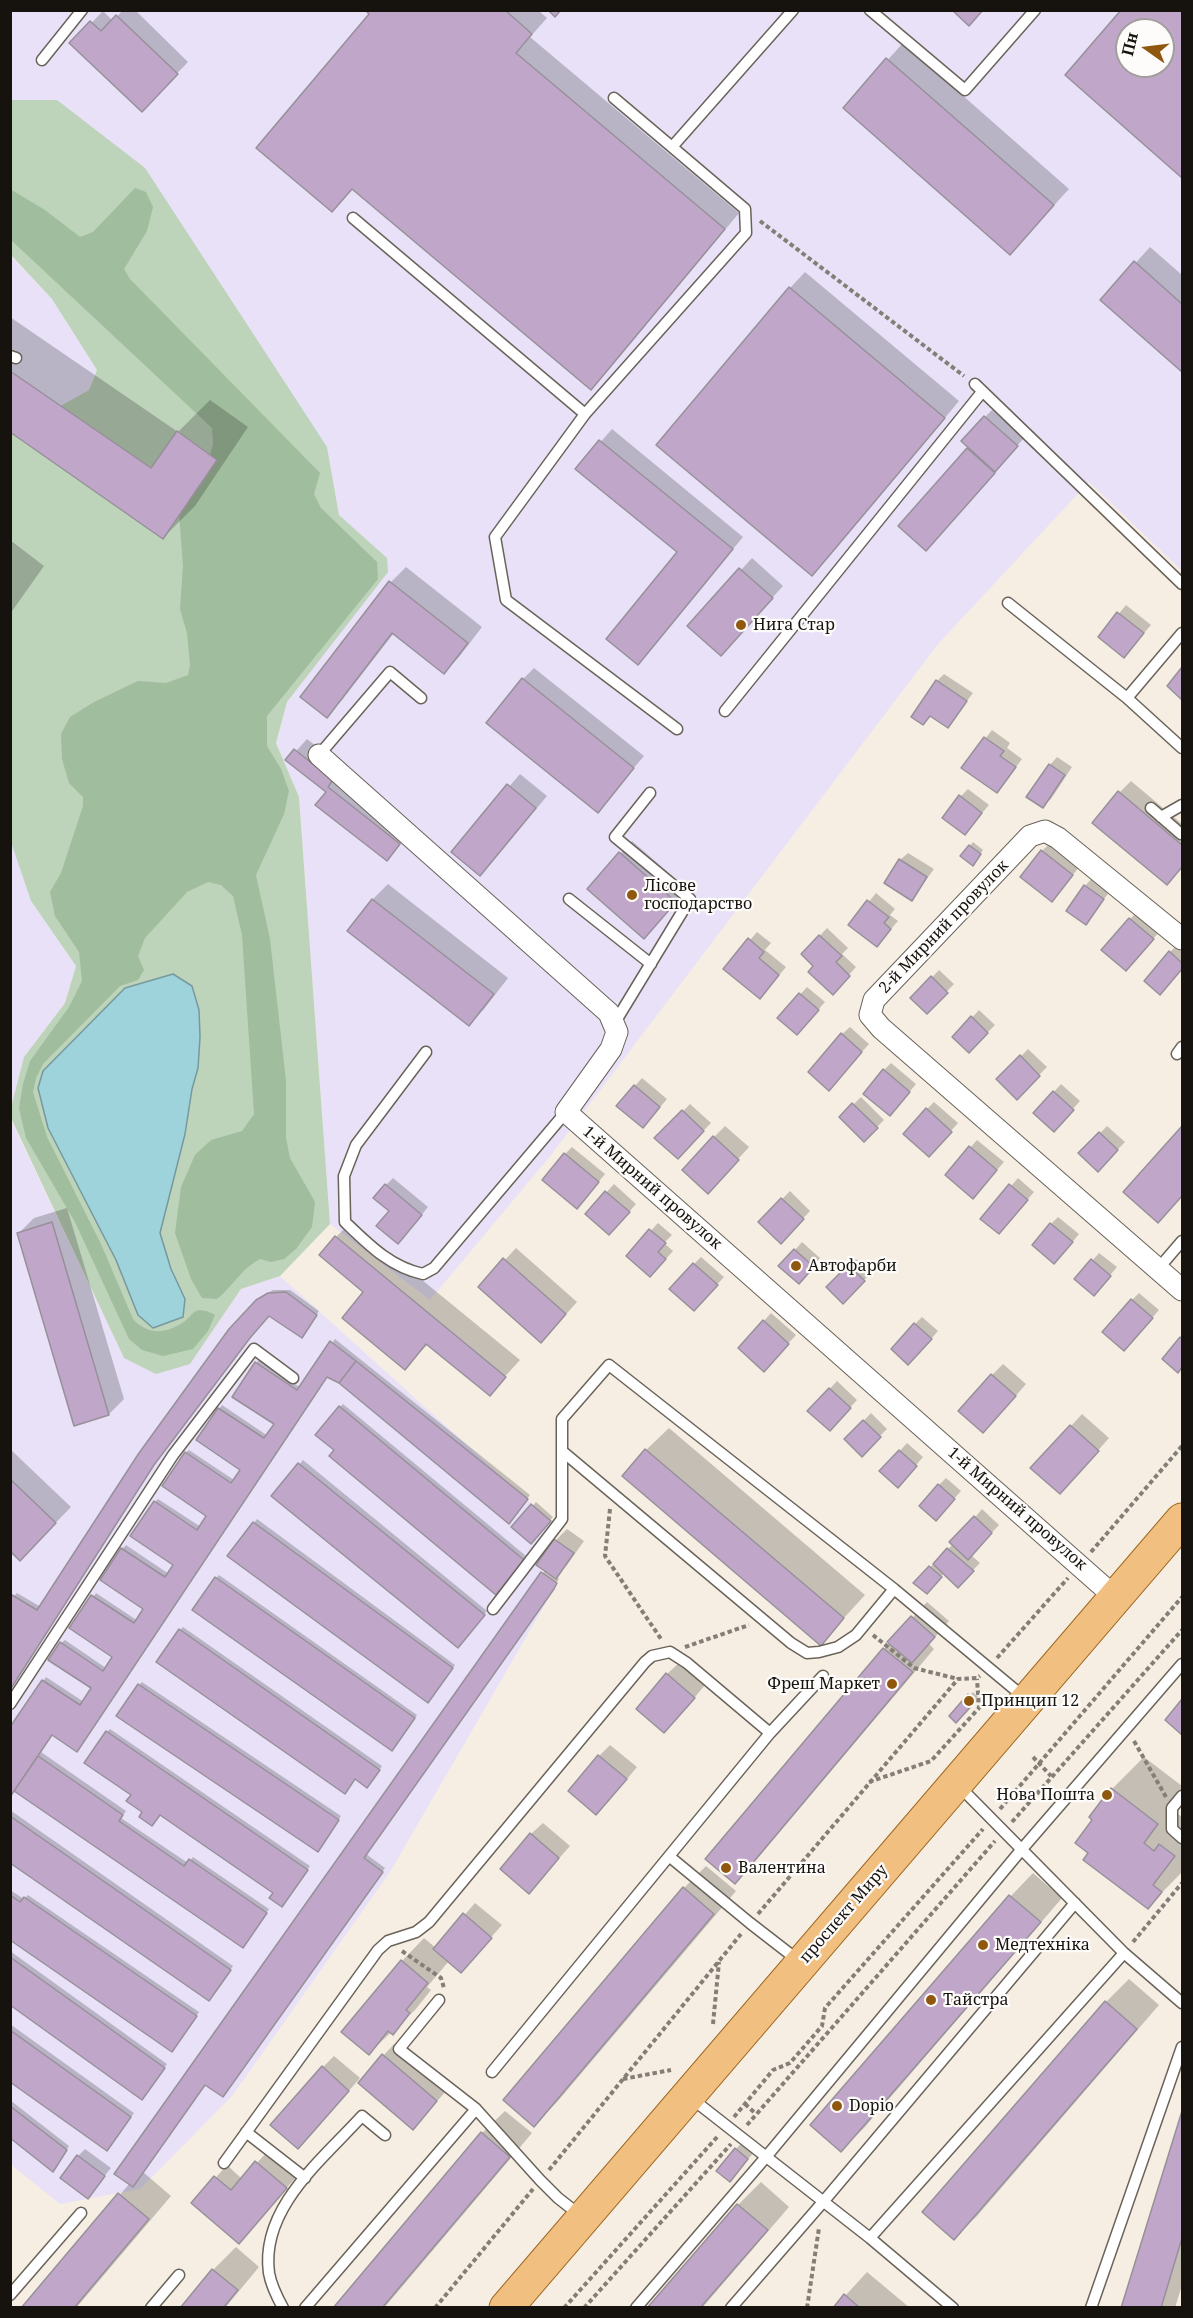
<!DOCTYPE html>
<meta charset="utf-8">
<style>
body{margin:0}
#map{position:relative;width:1193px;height:2318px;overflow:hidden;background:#f6eee3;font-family:"Noto Serif",serif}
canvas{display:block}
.frame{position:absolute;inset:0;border:12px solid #16130f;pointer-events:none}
.north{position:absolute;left:1115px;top:18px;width:60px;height:60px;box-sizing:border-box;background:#fefcfa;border:2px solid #a19f9c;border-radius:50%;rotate:284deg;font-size:16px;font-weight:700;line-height:24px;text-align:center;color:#16130f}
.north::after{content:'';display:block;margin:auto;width:21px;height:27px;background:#90580f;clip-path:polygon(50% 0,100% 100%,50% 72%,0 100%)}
</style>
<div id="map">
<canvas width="1193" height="2318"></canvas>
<div class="frame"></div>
<div class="north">Пн</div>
</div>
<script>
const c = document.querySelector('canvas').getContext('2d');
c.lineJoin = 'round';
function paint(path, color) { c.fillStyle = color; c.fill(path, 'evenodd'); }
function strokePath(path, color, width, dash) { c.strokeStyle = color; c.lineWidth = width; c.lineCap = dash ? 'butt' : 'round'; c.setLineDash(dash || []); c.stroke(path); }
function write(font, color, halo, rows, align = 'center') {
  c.font = font + ' "Noto Serif",serif'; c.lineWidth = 4.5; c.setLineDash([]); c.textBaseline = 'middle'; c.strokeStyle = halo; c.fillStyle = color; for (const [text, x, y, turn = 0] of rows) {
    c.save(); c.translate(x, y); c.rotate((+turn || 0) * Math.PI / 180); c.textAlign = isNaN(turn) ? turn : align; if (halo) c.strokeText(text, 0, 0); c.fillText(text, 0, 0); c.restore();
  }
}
paint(new Path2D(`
 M10 11H1182V571L1089 482 938 644 551 1155 430 1300 330 1224 299 797 276 743 287 702 387 572V558L339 515 327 447 57 100H11ZM1127 30H1163V66H1127Z
 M10 255 52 299 97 370 89 390 53 410 11 398Z
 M11 839 31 901 76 966 65 1003 24 1057 11 1107Z
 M10 1118 124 1358 190 1364 241 1289 280 1276 551 1521 533 1557 554 1589 390 1872 232 2096 140 2189 60 2204 10 2164Z`), '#e8e1f7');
paint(new Path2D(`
 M11 100H57L145 168 327 447 339 515 387 558 388 572 287 702 276 743 299 797 330 1224 280 1276 241 1289 190 1364 156 1374 124 1358 11 1118V1107L24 1057 65 1003 76 966 31 901 10 839 11 398 53 410 89 390 97 370 52 299 11 255Z`), '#bdd3ba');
paint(new Path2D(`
 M135 188 146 192 153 207 147 231 124 269 130 279 320 473 314 494 321 508 377 562 378 579 267 716V746L281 769 289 791 284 814 256 875 270 939 286 1081V1138L290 1158 315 1202 312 1227 296 1249 284 1259 271 1262 260 1259C239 1271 235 1284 217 1299L202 1298 191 1279 175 1233 181 1187 195 1155 211 1140 242 1131 254 1114 242 935 233 896 221 885 208 882 187 892 145 938 138 956 144 970 138 980 120 986 43 1064 36 1078 33 1092 47 1137 101 1244 133 1319C148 1336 167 1334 185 1321 189 1318 192 1313 196 1311 202 1309 210 1312 215 1315L208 1331 193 1349 163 1356 142 1350 129 1339 75 1222 26 1138 19 1108 23 1084 30 1061 69 1007 82 981 79 952 55 916 50 892 61 873 83 806V797L69 783 62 759 61 734 70 717 94 702 138 681 166 683 188 675 190 665 187 633 180 609 183 566 179 513 210 456 213 444 212 428 11 240 10 189 45 210 80 237 93 232Z`), '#a0bd9d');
const water = new Path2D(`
 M173 974 192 986 199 1010 200 1037 198 1068 192 1089 185 1134 160 1233 171 1269 185 1299 183 1317 153 1328 138 1315 116 1260 48 1128 38 1088 43 1071 125 988Z`);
paint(water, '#9fd3dc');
strokePath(water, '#76999e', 1.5);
paint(new Path2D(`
 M123 10H135L188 62 142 110 72 43 103 11 113 21Z
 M367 10H538L547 18 530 37 739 213 606 373 591 388 353 188 332 210 371 14Z
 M1123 10H1182V176L1067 75ZM1127 30H1163V66H1127Z
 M903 43 1069 189 1010 253 845 107Z
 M1150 247 1182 275V370L1102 300Z
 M805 272 959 401 828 558 812 574 659 444 790 288Z
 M10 317 178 432 210 400 248 427 195 506 163 538 10 430Z
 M992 410 1024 438 937 538 900 526 970 447 985 417Z
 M612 429 743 537 638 663 679 552 577 469Z
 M10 540 44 566 10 614Z
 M752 558 783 586 732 642 690 626Z
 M406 567 482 627 459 657 444 672 394 633 342 700 326 716 391 582Z
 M1126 605 1151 625 1124 656 1100 637Z
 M534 668 644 756 597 811 523 679Z
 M944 674 973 693 948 726 931 715 923 723 937 681Z
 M992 730 1010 743 1007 748 1022 759 1004 783 963 768Z
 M307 739 344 768 411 832 387 859 328 792 288 760Z
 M1057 757 1072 767 1051 799 1043 806 1050 765Z
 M520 774 547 796 491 863 453 852Z
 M1131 781 1182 824V867L1167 883 1120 792Z
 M968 789 989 805 965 833 961 796Z
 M632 841 687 889 655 925 589 889Z
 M973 842 983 850 976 860 970 846Z
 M1049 844 1079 867 1059 893 1042 851Z
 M908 853 934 869 912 899 900 860Z
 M1092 878 1110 891 1086 923 1085 886Z
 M388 884 508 978 484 1009 469 1024 349 931 373 899Z
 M876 893 895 909 890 915 898 921 877 945 850 925Z
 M1137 912 1160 931 1133 962 1130 919Z
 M827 928 848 948 842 954 856 967 840 985 803 954Z
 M757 932 771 943 765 950 786 967 767 990 725 969Z
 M1177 945 1182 949V968L1168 986 1170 952Z
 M939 970 954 984 927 1012 912 998Z
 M807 987 825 1002 804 1026 779 1018Z
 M979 1010 995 1025 969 1051 954 1037Z
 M850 1027 869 1044 836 1081 842 1034Z
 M1028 1049 1047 1067 1017 1097 999 1079Z
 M891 1063 916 1084 897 1107 884 1070Z
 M642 1078 667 1099 650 1119 618 1105Z
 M1061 1084 1080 1101 1061 1122 1035 1113Z
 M861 1097 884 1120 864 1140 841 1117Z
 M934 1102 958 1123 936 1148 927 1109Z
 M690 1104 711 1123 678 1157 657 1138Z
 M725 1126 749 1147 719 1180 714 1137Z
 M1107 1126 1125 1142 1098 1170 1081 1153Z
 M1182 1128V1197L1158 1221 1125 1192Z
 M977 1140 1004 1162 980 1189 947 1174Z
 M572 1147 605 1174 584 1200 565 1154Z
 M393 1178 428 1207 405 1235 391 1211 386 1185Z
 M1018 1178 1034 1192 1006 1225 983 1219Z
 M614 1184 636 1204 617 1226 587 1214Z
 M790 1191 810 1211 781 1242 760 1222Z
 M67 1208 124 1399 109 1414 19 1233 34 1218Z
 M1058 1217 1079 1234 1062 1255 1051 1224Z
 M351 1222 520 1360 489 1394 428 1344 405 1368 336 1237Z
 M658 1223 672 1235 664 1243 673 1251 658 1268 628 1256Z
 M802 1242 820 1258 806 1275 795 1250Z
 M516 1248 577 1302 552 1330 480 1287Z
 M1099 1253 1117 1267 1101 1286 1076 1279Z
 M701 1257 724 1277 701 1302 694 1264Z
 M856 1259 871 1273 843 1302 828 1287Z
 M273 1290H290L319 1311 305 1333 269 1315 253 1332 157 1460 10 1691V1600L17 1593 41 1607 261 1297Z
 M1139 1293 1159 1310 1131 1342 1132 1300Z
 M771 1313 796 1335 771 1362 740 1348Z
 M922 1317 938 1331 916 1356 915 1324Z
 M335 1339 530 1495 512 1519 340 1382 327 1375 80 1746 52 1734 41 1752 126 1811 121 1818 188 1863 193 1857 269 1909 246 1943 15 1790 10 1797V1729L46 1677 84 1702 93 1688 61 1643 65 1640 106 1668 114 1656 71 1628 96 1593 138 1621 146 1609 102 1580 122 1549 126 1545 169 1574 175 1565 132 1536 155 1502 158 1499 201 1527 208 1516 186 1453 189 1450 234 1480 242 1469 198 1440 219 1409 222 1405 268 1436 276 1424 256 1363 259 1360 301 1388Z
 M1003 1364 1026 1384 995 1420 992 1375Z
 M837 1381 857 1400 837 1422 809 1411Z
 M343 1404 526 1556 499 1589 340 1407Z
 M871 1413 887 1429 862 1454 846 1439Z
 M1082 1414 1109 1438 1071 1481 1033 1468Z
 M669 1428 865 1595 821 1643 646 1450Z
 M907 1443 923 1457 905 1478 882 1471Z
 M10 1449 71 1507 36 1543 10 1549Z
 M303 1460 487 1611 461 1643 273 1496Z
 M946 1478 961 1491 943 1511 939 1485Z
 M536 1502 553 1517 531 1542 514 1527Z
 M982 1509 999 1525 971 1555 980 1563 958 1586 944 1573 934 1585 915 1583 953 1544Z
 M257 1519 455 1665 431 1698 254 1523Z
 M567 1529 584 1541 567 1565 556 1577 559 1579 366 1854 385 1868 226 2092 206 2083 143 2172 171 2196 76 2308H23L130 2183 545 1570 556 1540Z
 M219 1575 417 1715 395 1746 216 1578Z
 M927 1602 949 1621 929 1644 934 1649 757 1859 734 1882 707 1859 884 1649Z
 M183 1627 382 1766 370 1783 180 1630Z
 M679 1663 705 1685 676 1720 667 1674Z
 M142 1682 341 1816 321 1847 139 1685Z
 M973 1692 978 1697 956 1721 951 1716Z
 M110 1729 310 1866 285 1902 275 1893 160 1814 144 1811 133 1794 107 1732Z
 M610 1745 637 1767 608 1802 599 1756Z
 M1144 1757 1182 1786V1800L1174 1811 1182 1817V1872L1148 1907 1090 1853 1094 1819 1091 1817 1112 1789Z
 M10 1810 233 1966 212 1996 10 1861Z
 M543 1823 570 1846 540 1880 531 1834Z
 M706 1866 736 1891 557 2102 534 2125 684 1888Z
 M1033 1873 1062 1898 864 2128 841 2150 812 2125 1011 1896Z
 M10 1890 24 1899 28 1895 199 2012 175 2046 10 1938Z
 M475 1903 502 1925 461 1971 449 1961 427 1987 431 1990 415 2010 369 2053 402 1961 424 1938 436 1948Z
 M10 1951 167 2064 145 2094 10 2003Z
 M1129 1979 1159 2005 977 2216 954 2238 924 2212 1106 2002Z
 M10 2024 134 2113 110 2146 10 2080Z
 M394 2044 448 2089 413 2128 383 2056Z
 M334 2056 360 2078 310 2136 323 2067Z
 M10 2100 69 2146 56 2167 10 2136Z
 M505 2111 532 2133 384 2308H335L482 2133Z
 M1182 2116V2285L1175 2308H1123Z
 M747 2137 759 2147 729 2180 736 2149Z
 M85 2149 111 2168 87 2197 78 2156Z
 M268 2151 297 2176 239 2242 193 2203 227 2165 242 2179Z
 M761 2182 789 2207 702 2308H649L738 2205Z
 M236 2247 259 2267 225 2308H182L213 2270Z
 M867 2272 910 2308H834Z`), '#0003');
const building = new Path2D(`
 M365 10H505L532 34 516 53 725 229 591 390 352 189 332 212 256 148 369 14Z
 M548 10H561L555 17Z
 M952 10H983L969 26Z
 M1121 10H1182V178L1065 75ZM1127 30H1163V66H1127Z
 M116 15 178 74 142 112 69 43 90 21 101 31Z
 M886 58 1054 205 1010 255 843 108Z
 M1134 261 1182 304V372L1100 300Z
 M789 287 945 418 812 576 656 445Z
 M10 371 151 468 177 431 217 460 163 539 10 432Z
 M984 416 1018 446 995 472 961 441Z
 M599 440 733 549 638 665 606 639 677 552 575 469Z
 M967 448 995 473 926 551 898 526Z
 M739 568 773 598 721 656 687 626Z
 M389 581 468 643 444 674 392 633 327 718 300 697Z
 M1117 612 1144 633 1124 658 1098 637Z
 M1182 667V700L1167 686Z
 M522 678 634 768 598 813 486 723Z
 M936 680 967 701 948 728 930 716 923 725 911 717Z
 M984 737 1004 751 1000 756 1016 767 997 793 961 768Z
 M294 749 333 780 328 787 400 844 387 861 315 805 326 792 285 760Z
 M1049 764 1065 775 1043 808 1026 797Z
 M507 784 536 808 480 876 451 852Z
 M1118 791 1182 845V867L1167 885 1092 823Z
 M959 795 982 813 965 835 942 818Z
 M969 845 981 854 973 866 960 856Z
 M1041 850 1073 875 1052 902 1020 877Z
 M619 852 676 902 644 939 587 889Z
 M899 859 927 877 912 901 884 883Z
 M1084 885 1104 899 1086 925 1066 911Z
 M372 899 494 994 469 1026 347 931Z
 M867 900 889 917 884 923 891 929 877 947 848 925Z
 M1129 918 1154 939 1126 971 1101 950Z
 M819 935 842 956 836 962 850 976 833 995 808 972 813 966 801 954Z
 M748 938 764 952 759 958 779 975 760 999 723 969Z
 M1169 951 1182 963V969L1160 995 1144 981Z
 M931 976 948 993 927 1014 910 998Z
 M799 993 819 1010 797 1035 777 1018Z
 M971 1016 988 1033 969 1053 952 1037Z
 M841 1033 862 1052 829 1091 808 1072Z
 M1020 1055 1040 1076 1017 1100 996 1079Z
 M883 1069 910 1092 890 1116 863 1094Z
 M634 1085 660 1107 643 1128 616 1106Z
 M1053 1091 1074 1110 1054 1132 1033 1113Z
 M852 1103 878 1128 864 1142 839 1117Z
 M926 1108 952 1132 929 1157 903 1134Z
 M682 1110 704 1131 678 1159 654 1138Z
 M1182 1126V1196L1158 1223 1123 1192Z
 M1099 1132 1118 1150 1098 1172 1078 1153Z
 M713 1136 739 1160 708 1194 682 1170Z
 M969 1146 997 1170 973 1199 945 1175Z
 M564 1153 599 1182 577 1209 542 1180Z
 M385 1184 422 1215 398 1244 376 1226 389 1211 373 1198Z
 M1009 1184 1028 1200 999 1234 980 1219Z
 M605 1191 630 1212 609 1235 585 1214Z
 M781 1198 804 1219 781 1244 758 1222Z
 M52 1222 109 1415 74 1426 17 1233Z
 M1050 1223 1073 1242 1054 1264 1032 1245Z
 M649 1229 666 1243 658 1252 666 1259 650 1277 626 1256Z
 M335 1236 506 1377 490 1396 426 1344 405 1370 342 1318 363 1292 319 1255Z
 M794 1249 814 1267 799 1284 778 1266Z
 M503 1258 566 1314 541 1343 478 1287Z
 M1091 1259 1111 1276 1094 1296 1074 1279Z
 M693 1263 718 1285 694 1311 669 1289Z
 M848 1265 865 1281 843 1304 826 1287Z
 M286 1292 317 1315 302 1338 269 1316 250 1338 154 1465 10 1690V1598L12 1595 37 1610 139 1453 229 1329 256 1300 268 1293Z
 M1131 1299 1153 1318 1124 1351 1102 1332Z
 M763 1320 789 1344 764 1372 738 1348Z
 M914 1323 932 1339 908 1365 891 1349Z
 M1180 1337 1182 1339V1367L1178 1373 1162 1359Z
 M330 1341 356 1361 339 1383 327 1377 77 1752 52 1735 10 1797V1727L42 1680 80 1705 91 1688 48 1660 60 1642 103 1671 112 1657 69 1628 91 1595 134 1623 143 1609 100 1580 121 1548 165 1577 173 1565 130 1536 154 1501 197 1530 206 1516 162 1486 185 1452 231 1483 240 1470 196 1440 218 1408 264 1438 274 1424 232 1397 255 1362 297 1390Z
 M356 1361 528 1499 509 1524 339 1383Z
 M991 1374 1016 1396 983 1433 958 1411Z
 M829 1388 851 1408 830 1431 807 1411Z
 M339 1406 524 1560 496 1595 329 1456 334 1450 315 1435Z
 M863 1420 881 1437 862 1457 844 1439Z
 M1070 1425 1099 1451 1060 1494 1030 1468Z
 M645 1449 844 1618 821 1646 622 1476Z
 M899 1450 917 1466 898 1488 879 1471Z
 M298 1463 485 1615 458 1648 271 1496Z
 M10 1479 56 1523 20 1561 10 1551Z
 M938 1484 955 1499 936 1521 919 1506Z
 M531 1504 551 1521 531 1544 511 1527Z
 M974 1516 992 1533 968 1560 949 1542Z
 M253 1522 453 1668 428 1703 227 1556Z
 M554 1539 574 1553 556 1579 536 1565Z
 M947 1548 974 1571 958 1588 933 1564Z
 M929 1566 942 1577 927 1594 913 1583Z
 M541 1572 557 1583 554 1589 364 1858 383 1872 223 2097 205 2085 133 2187 114 2174Z
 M215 1577 415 1718 392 1751 192 1610Z
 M911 1616 935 1637 912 1663 887 1642Z
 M179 1629 380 1770 367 1788 355 1779 345 1794 156 1662Z
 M883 1648 913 1672 735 1884 705 1859Z
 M666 1673 695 1698 664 1733 636 1709Z
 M138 1684 339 1820 318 1852 116 1716Z
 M968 1694 976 1701 956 1723 949 1716Z
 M1182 1699V1735L1165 1720Z
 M106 1731 308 1870 282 1907 269 1898 273 1893 160 1815 152 1826 139 1817 142 1812 126 1801 131 1795 84 1763Z
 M598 1755 627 1779 596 1815 568 1791Z
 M38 1756 123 1815 119 1821 184 1866 189 1859 267 1913 243 1948 14 1791Z
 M1111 1788 1158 1824 1144 1843 1154 1851 1159 1844 1175 1856 1153 1885 1162 1892 1148 1909 1083 1860 1088 1853 1075 1843 1092 1820 1089 1817Z
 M10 1816 231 1970 209 2001 10 1863Z
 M530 1833 559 1858 529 1894 500 1869Z
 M683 1887 714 1914 534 2127 503 2100Z
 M10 1895 20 1902 24 1897 197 2016 172 2052 10 1940Z
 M1009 1895 1041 1922 841 2152 810 2125Z
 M463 1913 492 1938 461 1973 433 1949Z
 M10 1957 165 2068 142 2100 10 2005Z
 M401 1960 428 1983 406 2010 410 2013 393 2035 388 2031 369 2055 341 2032Z
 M1105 2001 1137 2029 954 2240 922 2212Z
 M10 2030 131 2117 107 2151 10 2082Z
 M382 2054 437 2101 413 2130 358 2083Z
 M322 2066 349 2091 298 2149 270 2125Z
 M10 2106 67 2150 53 2172 10 2138Z
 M1182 2111V2238L1161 2308H1121Z
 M481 2132 510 2157 382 2308H333Z
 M735 2148 748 2159 730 2182 716 2171Z
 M77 2155 105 2176 88 2199 60 2178Z
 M255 2161 287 2188 239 2244 191 2203 214 2176 231 2190Z
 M118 2193 149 2219 74 2308H21Z
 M737 2204 768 2230 700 2308H647Z
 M212 2269 238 2290 223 2308H180Z
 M844 2294 860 2308H833Z`);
paint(building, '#c0a7c9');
strokePath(building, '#97909a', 1.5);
const lane = new Path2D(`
 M870 10 965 90 1035 10
 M42 60 82 10
 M614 98 672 147
 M353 218 585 414 746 233 745 209 672 147 793 10
 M10 356 16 358
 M975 384 1182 584
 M585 414 495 537 506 600 677 729
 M1008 603 1127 698 1182 748
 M1127 698 1182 633
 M725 711 982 392
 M319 755 390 672 421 698
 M1151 808 1181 834
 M1161 817 1182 805
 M569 899 651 964
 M614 1024 690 899 615 837 650 793
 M426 1052 356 1145 344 1176 345 1222C368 1244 390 1267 423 1274L434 1268 566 1112
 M1177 1054 1182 1047
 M1158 1269 1182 1241
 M562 1451 791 1643 807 1653 819 1652 838 1647 856 1635 894 1589
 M493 1609 562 1519V1419L609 1365 894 1589 1025 1698
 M10 1704 173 1455 254 1349 293 1378
 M959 1786 1124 1953 1182 2003
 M1182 1796 1172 1808V1829L1182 1838
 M670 1857 750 1923 799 1961
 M439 2000 399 2049 476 2109 540 2180 558 2198 581 2216
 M492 2072 770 1733 823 1676
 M691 2098 870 2238 953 2308
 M246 2132 305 2178
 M224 2163 378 1950 388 1941 416 1932 429 1922 645 1662 652 1656 670 1652 687 1663 770 1733
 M870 2238 1124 1953
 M10 2295 81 2213
 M151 2308 179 2275
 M283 2308C277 2297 271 2285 269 2273 260 2208 323 2159 362 2116L385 2135
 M305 2308 476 2109
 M636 2308 766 2157 1022 1849 1182 1664
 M731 2308 823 2202 1075 1903
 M1091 2308 1182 2047`);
const street = new Path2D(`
 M319 755 609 1013 617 1032 611 1049 566 1112 1116 1598
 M1182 939 1058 838 1045 831 1030 836 874 1000 870 1015 881 1028 1182 1290`);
const primary = new Path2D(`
 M506 2308 1182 1520`);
strokePath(lane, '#6a635a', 13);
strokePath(street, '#6a635a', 23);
strokePath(primary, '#9e6822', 35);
strokePath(new Path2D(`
 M760 221 964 376
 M610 1509 605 1556 661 1639
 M1091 1552 1182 1446
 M873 1635 914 1668 958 1679
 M685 1647 749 1625
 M997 1658 1068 1578
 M1134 1741 1166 1797
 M1033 1757 1051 1776
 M869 1782 931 1761 979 1708 977 1679
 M1000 1809 1182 1597
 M1012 1822 1182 1630
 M758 1914 958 1679 977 1678 980 1676
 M1133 1942 1182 1883
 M402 1951 441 1978 444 1988
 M713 2024 719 1962
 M623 2079 671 2070
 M745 2104 756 2114
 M734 2117 773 2070 790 2063 822 2026 825 2008 983 1829
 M747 2125 995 1841
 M549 2170 741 1934
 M435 2308 533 2189
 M564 2308 718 2136
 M584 2308 731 2144
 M807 2308 819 2228`), '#847e77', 4, [4.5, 3]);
strokePath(lane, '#fff', 10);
strokePath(street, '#fff', 21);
strokePath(primary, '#f1c081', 33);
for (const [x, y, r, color] of [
 [741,625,6,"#90580f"],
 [632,895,6,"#90580f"],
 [796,1266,6,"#90580f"],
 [892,1684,6,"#90580f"],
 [969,1701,6,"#90580f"],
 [1107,1795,6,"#90580f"],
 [726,1868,6,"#90580f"],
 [983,1945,6,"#90580f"],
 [931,2000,6,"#90580f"],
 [837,2106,6,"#90580f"]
]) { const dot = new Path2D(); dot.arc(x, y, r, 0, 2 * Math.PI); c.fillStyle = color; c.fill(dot); strokePath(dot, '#fefcfa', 2); }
write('16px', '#16130f', '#fefcfa', [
 ["Нига Стар",753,625],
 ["Лісове",644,886],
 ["господарство",644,904],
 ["Автофарби",808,1266],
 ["Фреш Маркет",880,1684,"right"],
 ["Принцип 12",981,1701],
 ["Нова Пошта",1095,1795,"right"],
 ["Валентина",738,1868],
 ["Медтехніка",995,1945],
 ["Тайстра",943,2000],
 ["Dopio",849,2106]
], 'left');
write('16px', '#16130f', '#fefcfa', [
 ["2-й Мирний провулок",944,927,-46],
 ["1-й Мирний провулок",652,1188,41],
 ["1-й Мирний провулок",1017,1509,41],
 ["проспект Миру",844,1914,-49]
]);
</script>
